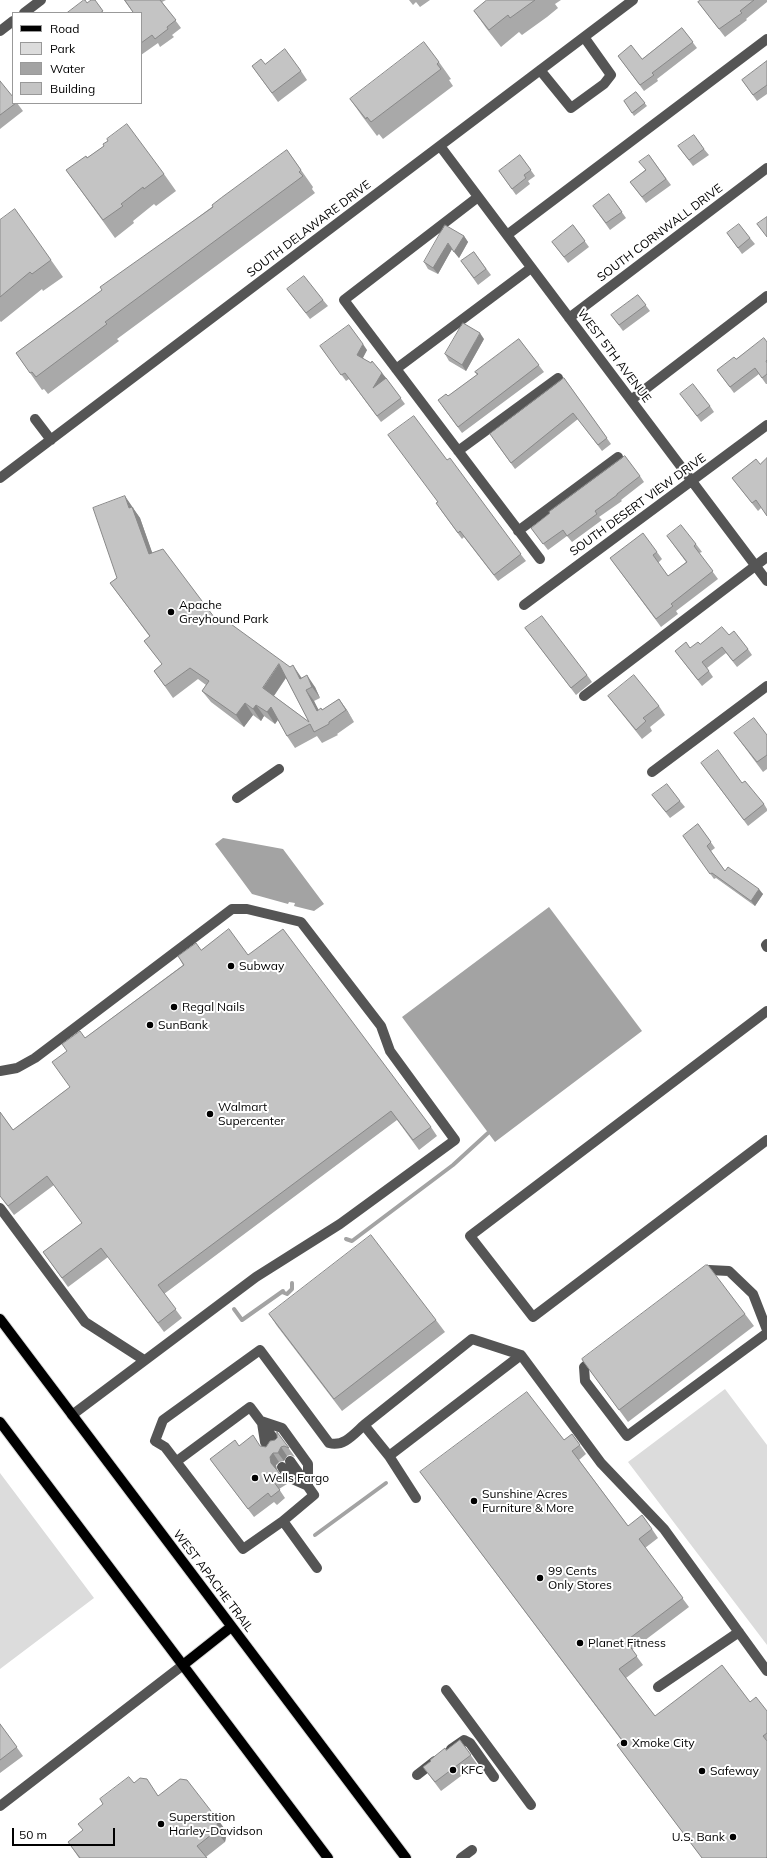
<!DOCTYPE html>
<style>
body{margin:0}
#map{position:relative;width:767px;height:1858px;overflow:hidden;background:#fff;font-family:Mulish,sans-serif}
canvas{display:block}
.legend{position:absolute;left:12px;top:12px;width:130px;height:92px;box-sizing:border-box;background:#fff;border:1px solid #999;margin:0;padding:5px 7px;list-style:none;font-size:12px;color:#000}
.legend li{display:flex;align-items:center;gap:8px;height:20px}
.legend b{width:20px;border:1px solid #999}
.scale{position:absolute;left:12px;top:1828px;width:103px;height:18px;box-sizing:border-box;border:2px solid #000;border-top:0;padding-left:5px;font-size:12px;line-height:14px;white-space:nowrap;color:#000;-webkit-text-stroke:3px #fff;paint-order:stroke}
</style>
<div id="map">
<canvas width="767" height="1858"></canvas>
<ul class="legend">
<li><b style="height:5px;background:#000"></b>Road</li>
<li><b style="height:11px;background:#dcdcdc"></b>Park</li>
<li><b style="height:11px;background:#a3a3a3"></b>Water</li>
<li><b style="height:11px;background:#c4c4c4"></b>Building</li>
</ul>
<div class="scale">50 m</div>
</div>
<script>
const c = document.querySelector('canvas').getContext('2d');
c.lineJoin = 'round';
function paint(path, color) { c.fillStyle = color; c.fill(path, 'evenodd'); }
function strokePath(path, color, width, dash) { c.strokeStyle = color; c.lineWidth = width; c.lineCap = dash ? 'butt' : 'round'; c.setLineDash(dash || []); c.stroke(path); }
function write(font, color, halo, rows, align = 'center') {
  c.font = font + ' Mulish,sans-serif'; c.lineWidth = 4; c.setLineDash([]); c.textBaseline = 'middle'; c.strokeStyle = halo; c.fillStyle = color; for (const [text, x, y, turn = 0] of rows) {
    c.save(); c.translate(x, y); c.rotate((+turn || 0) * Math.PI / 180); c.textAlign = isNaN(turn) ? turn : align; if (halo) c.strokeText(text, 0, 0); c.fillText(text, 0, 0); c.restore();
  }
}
paint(new Path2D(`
 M725 1389 767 1445V1645L628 1462Z
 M0 1473 94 1598 0 1669Z`), '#dcdcdc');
paint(new Path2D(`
 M223 838 283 849 324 904 314 911 294 906 295 903 289 902 288 904 252 894 215 844Z
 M549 907 642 1031 495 1142 402 1017Z`), '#a3a3a3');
strokePath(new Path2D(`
 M346 1239 352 1241 453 1165 488 1133
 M282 1292 287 1294 292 1289V1283
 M234 1309 242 1320 283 1291
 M315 1535 386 1483`), '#a3a3a3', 4);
const major = new Path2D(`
 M0 1319 406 1858
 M0 1422 328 1858
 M183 1665 231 1627`);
strokePath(major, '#dbdbdb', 12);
strokePath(new Path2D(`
 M24 13 41 0
 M0 31 13 21
 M540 70 571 108 604 84 611 75 584 37
 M440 146 767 581
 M478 197 344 300 540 559
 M507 235 767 39
 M569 318 767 168
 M396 369 531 268
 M631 400 767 296
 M35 419 51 440
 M458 451 558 378
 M0 478 633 0
 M518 531 618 457
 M524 605 767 425
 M584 696 767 557
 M652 772 767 686
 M237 798 279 769
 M767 944 766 945 767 947
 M767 1011 470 1236 533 1317 767 1140
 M0 1071 17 1068 35 1058 232 909H247L301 922 381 1026 390 1051 455 1140 340 1224 256 1277 72 1415
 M0 1208 85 1322 144 1360
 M701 1277 709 1270 729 1271 753 1294 767 1330
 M596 1357 584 1367 585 1381 627 1436 767 1333
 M261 1421 282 1428 308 1464V1486
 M262 1423 265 1442 269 1449
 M389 1456 521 1355
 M177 1461 250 1407 277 1443
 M290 1461 314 1495 283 1521 243 1549 165 1447 155 1441 163 1420 260 1350 329 1443C344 1447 354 1434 364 1425
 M282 1467 290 1478 308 1486
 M416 1498 389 1456 364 1425 472 1339 521 1355 601 1463 664 1529 767 1671
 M283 1521 317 1568
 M658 1687 739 1632
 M446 1690 531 1805
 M451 1749 464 1740 470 1743 494 1777
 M417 1775 435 1761
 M0 1806 183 1665
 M461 1858 472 1850`), '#555', 10);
strokePath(major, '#000', 10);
paint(new Path2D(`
 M124 0H166L162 2 181 28 172 35 174 37 160 47 158 43 141 55V23Z
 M409 0H430L420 7 416 2 413 5Z
 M487 0H561L555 4 558 8 547 17 522 35 519 32 501 47 486 28 474 11Z
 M701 0H767V2L746 19 747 20 725 37 698 2Z
 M682 28 697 48 657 79 658 81 644 91 618 56 642 59Z
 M767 61V94L757 101 742 80Z
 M439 62 451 79 449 80 453 86 383 139 379 134 377 136 362 116 350 99Z
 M265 64 301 71 307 80 278 102 252 66Z
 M0 81 13 103H17L23 111 0 129Z
 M636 92 647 106 634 116 624 101Z
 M104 146 164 174 176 191 156 206 154 204 133 221 134 223 115 238 66 170 87 158Z
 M678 146 704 149 709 155 693 166Z
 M287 150 313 187 312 189 315 193 117 339 119 341 48 394 44 389 42 390 16 353 102 290Z
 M520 155 535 176 528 181 530 184 516 195 499 171Z
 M649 155 671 185 646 203 630 182 645 170Z
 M609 194 626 218 610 230 593 206Z
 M0 220 51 260 63 277 43 291 42 289 1 322 0 321Z
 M573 225 589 247 568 263 552 242Z
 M727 233 750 238 755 244 742 254Z
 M464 236 468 242 459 258 452 249 438 274 428 269 424 262Z
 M474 252 491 275 478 285 461 261Z
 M287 289 323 300 328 306 310 319Z
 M638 295 650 311 623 331 611 315Z
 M484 339 466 371 449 361 445 354Z
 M519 339 544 372 462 433 442 406 448 396 477 375 475 372Z
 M767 342V384H766L759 374 734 393 717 370 736 359Z
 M320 346 367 350 363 358 382 373 405 404 381 422 349 379 346 381Z
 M564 378 611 444 602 451 578 419 515 469 494 440Z
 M685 400 710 406 714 412 701 422Z
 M756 459 761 508 758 511 732 478Z
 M447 460 526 561 498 581 464 537 462 539 440 509 438 502Z
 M640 476 644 482 621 500 622 501 599 517 602 520 572 542 567 536 548 550 531 528Z
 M133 507 134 510 140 518 152 553 220 625 302 678 315 687 320 698 314 701 318 710H322L339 699 354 722 337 734 338 735 322 743 317 736 295 748 287 736 278 720 275 724 264 716 261 721 253 715 244 727 211 702 202 691 206 685 198 679 173 698 154 671 162 664 144 641 150 637 110 583 117 578ZM286 678 309 722 274 696Z
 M667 536 696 544 702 552 699 553 718 579 676 611 678 614 661 627 610 558 657 552 662 559 658 563 668 576 686 562Z
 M525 628 587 675 592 682 576 695Z
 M729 635 748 649 752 655 737 667 726 653 707 668 713 677 702 686 675 651 690 648Z
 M608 696 659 706 665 715 650 727 652 731 642 739 615 705Z
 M734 733 767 735V769L763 772Z
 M701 763 742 783 764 804 767 809V811L748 826Z
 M652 795 680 801 685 807 670 818Z
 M698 824 715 848 711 851 725 871 763 894 755 906 716 878 714 879 683 836Z
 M201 950 248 955 431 1127 437 1136 419 1150 397 1120 164 1294 182 1318 164 1332 108 1257 68 1287 43 1252 82 1223 54 1185 14 1215 0 1196V1112L13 1130 70 1087 85 1038 183 965 178 956Z
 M269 1314 436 1320 445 1332 342 1411 277 1326Z
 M745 1314 754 1326 628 1422 583 1361Z
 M277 1432 295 1457 290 1455 287 1456 284 1461 279 1462 276 1465 277 1470 287 1484 279 1489 285 1498 277 1505 274 1502 254 1517 210 1459 239 1446 266 1447 275 1440 277 1438Z
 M572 1434 586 1454 579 1460 628 1526 652 1529 658 1538 645 1548 689 1607 632 1650 643 1665 626 1678 655 1716 750 1702 767 1711V1858H702L617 1745 622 1741 420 1472 564 1440Z
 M0 1724 23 1756 0 1773Z
 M460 1740 477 1764 441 1791 423 1767Z
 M134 1783 158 1796 218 1820 227 1832 225 1842 206 1857 207 1858H79L68 1842 83 1830 78 1824Z`), '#a9a9a9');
paint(new Path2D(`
 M464 236 468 242 459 258 454 252Z
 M448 243 452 249 438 274 433 268Z
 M480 333 484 339 466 371 462 365Z
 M363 344 367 350 361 361 357 355Z
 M382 373 387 379 373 388Z
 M125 496 140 518 157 566 149 554 129 508Z
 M279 664 287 676 271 700 263 688Z
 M293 665 301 677 308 690 300 679Z
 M307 675 315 687 320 698 312 687Z
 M306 690 314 701 325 722 317 711Z
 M339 699 347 710 354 722 346 710Z
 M245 703 253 715 244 727 236 715Z
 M256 705 264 716 261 721 253 709Z
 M271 707 279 718 275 724 267 712Z
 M759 889 763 894 755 906 751 901Z
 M281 1447 287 1456 284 1461 278 1453Z
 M273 1453 279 1462 276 1465 277 1471 271 1463 270 1457Z
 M218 1820 227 1832 225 1842 216 1831Z`), '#898989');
const building = new Path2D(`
 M84 0H85L87 3 91 0H95L103 11 100 13H67Z
 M125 0H160L176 20 167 27 168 29 155 39 152 35 141 43V13H134Z
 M487 0H535L510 18 508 15 489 30 474 11Z
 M701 0H754L740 11 742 13 719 29 698 2Z
 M682 28 693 42 652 73 654 75 640 85 618 56 631 45 642 59Z
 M424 42 439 62 437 64 441 69 371 122 367 117 366 119 350 99Z
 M285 49 301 71 272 93 252 66 261 59 265 64Z
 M767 61V85L753 95 742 80Z
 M0 81 13 97V103H16L0 115Z
 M636 92 645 103 632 113 624 101Z
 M127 124 164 174 144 189 143 187 121 204 123 206 103 220 66 170 86 156 87 158 104 146 103 144 108 141 107 139Z
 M694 135 704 149 689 160 678 146Z
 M287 150 301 170 299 172 303 176 105 322 107 324 36 377 32 372 30 373 16 353 102 290 100 287 213 207 212 205 221 198Z
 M520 155 531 170 524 175 526 178 512 189 499 171Z
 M649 155 666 179 642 197 630 182 646 170 639 162Z
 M609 194 622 212 606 223 593 206Z
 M15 209 51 260 32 274 30 272 0 297V220Z
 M767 217V237L757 224Z
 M739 224 750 238 738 248 727 233Z
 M445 225 464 236 454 252 448 243 433 268 424 262Z
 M573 225 585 241 564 257 552 242Z
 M474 252 486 269 474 278 461 261Z
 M304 276 323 300 306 313 287 289Z
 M638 295 646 305 619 325 611 315Z
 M463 323 480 333 462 365 445 354Z
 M349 325 363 344 357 355 371 363 372 361 382 373 373 388 386 378 401 398 377 416 345 373 341 375 320 346Z
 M764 338 767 342V360L766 361 767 363V374L762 378 755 368 730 387 717 370 734 357 736 359Z
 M519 339 539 365 458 427 438 400 446 394 448 396 478 374 475 372Z
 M564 378 607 438 598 445 573 413 511 463 490 434Z
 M693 384 710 406 697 416 680 394Z
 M414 416 447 460 450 458 521 554 494 575 460 531 458 533 436 503 438 502 388 435Z
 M625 456 640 476 617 494V495L595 511 597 514 567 536 563 530 543 544 531 528 550 513 549 512Z
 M767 458V516L756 500 752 503 732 478 756 459 760 464Z
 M125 496 129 508 132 507 149 554 163 549 220 625 224 619 290 667 293 665 300 679 307 675 312 687 306 690 317 711 321 708 322 710 339 699 346 710 329 722V724L314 732 310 724 287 736 271 707 267 712 256 705 253 709 245 703 236 715 202 691 209 681 190 668 165 686 154 671 162 664 144 641 150 636 110 583 117 578 93 508ZM279 664 309 722 263 688Z
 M681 525 696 544 694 546 713 571 671 604 673 606 656 619 610 558 643 533 657 552 653 555 668 576 687 562 667 536Z
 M542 616 587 675 571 688 525 628Z
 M722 627 729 635 734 631 748 649 733 661 722 647 702 662 709 671 698 680 675 651 686 642 690 648 698 642 700 644Z
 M634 675 659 706 643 718 646 721 636 730 608 696Z
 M754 718 767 735V755L757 762 734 733Z
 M718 750 742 783 745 781 764 804 744 820 701 763Z
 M667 784 680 801 666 812 652 795Z
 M698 824 711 842 707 846 725 871 728 867 759 889 751 901 712 873 710 874 683 836Z
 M229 929 248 955 283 929 431 1127 413 1140 391 1111 158 1285 176 1309 158 1323 101 1248 62 1278 43 1252 82 1223 47 1176 8 1206 0 1196V1112L13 1130 70 1087 52 1062 67 1051 62 1044 80 1031 85 1038 184 965 178 956 196 943 201 950Z
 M371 1235 436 1320 334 1399 269 1314Z
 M706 1265H708L745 1314 619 1410 583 1361 582 1359Z
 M527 1392 564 1440 572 1434 580 1445 572 1451 628 1526 642 1515 652 1529 639 1539 683 1598 626 1641 637 1656 619 1669 655 1716 722 1665 750 1702 756 1697 767 1711V1733L763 1736 767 1741V1857L766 1858H702L617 1745 622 1740 420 1472Z
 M277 1432 289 1448 284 1446 281 1447 278 1453H273L270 1457 271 1463 281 1475 273 1481 280 1490 271 1497 268 1493 248 1509 210 1459 235 1440 239 1446 253 1435 260 1446 266 1447 270 1441 275 1440 277 1438Z
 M0 1724 17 1747 0 1760Z
 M460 1740 471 1755 435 1782 423 1767 431 1761 430 1760 445 1748 446 1750Z
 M129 1777 134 1783 140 1778 147 1779 158 1796 180 1779 187 1780 218 1820 216 1831 197 1846 207 1858H80L68 1842 83 1830 78 1824 103 1804 100 1799Z`);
paint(building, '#c4c4c4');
strokePath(building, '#898989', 1);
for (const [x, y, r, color] of [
 [171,612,4,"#000"],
 [231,966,4,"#000"],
 [174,1007,4,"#000"],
 [150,1025,4,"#000"],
 [210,1114,4,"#000"],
 [255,1478,4,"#000"],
 [474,1501,4,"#000"],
 [540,1578,4,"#000"],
 [580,1643,4,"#000"],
 [624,1743,4,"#000"],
 [453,1770,4,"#000"],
 [702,1771,4,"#000"],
 [161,1824,4,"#000"],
 [733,1837,4,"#000"]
]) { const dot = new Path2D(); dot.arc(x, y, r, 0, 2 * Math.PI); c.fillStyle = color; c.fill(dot); strokePath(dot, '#fff', 1.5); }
write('12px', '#000', '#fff', [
 ["SOUTH DELAWARE DRIVE",309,229,-37],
 ["SOUTH CORNWALL DRIVE",660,233,-37],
 ["WEST 5TH AVENUE",614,356,53],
 ["SOUTH DESERT VIEW DRIVE",638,505,-36],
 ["WEST APACHE TRAIL",213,1581,53]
]);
write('12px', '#000', '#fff', [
 ["Apache",179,605],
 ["Greyhound Park",179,619],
 ["Subway",239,966],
 ["Regal Nails",182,1007],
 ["SunBank",158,1025],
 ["Walmart",218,1107],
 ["Supercenter",218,1121],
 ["Wells Fargo",263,1478],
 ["Sunshine Acres",482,1494],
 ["Furniture & More",482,1508],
 ["99 Cents",548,1571],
 ["Only Stores",548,1585],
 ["Planet Fitness",588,1643],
 ["Xmoke City",632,1743],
 ["KFC",461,1770],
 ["Safeway",710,1771],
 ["Superstition",169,1817],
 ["Harley-Davidson",169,1831],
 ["U.S. Bank",725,1837,"right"]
], 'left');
</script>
